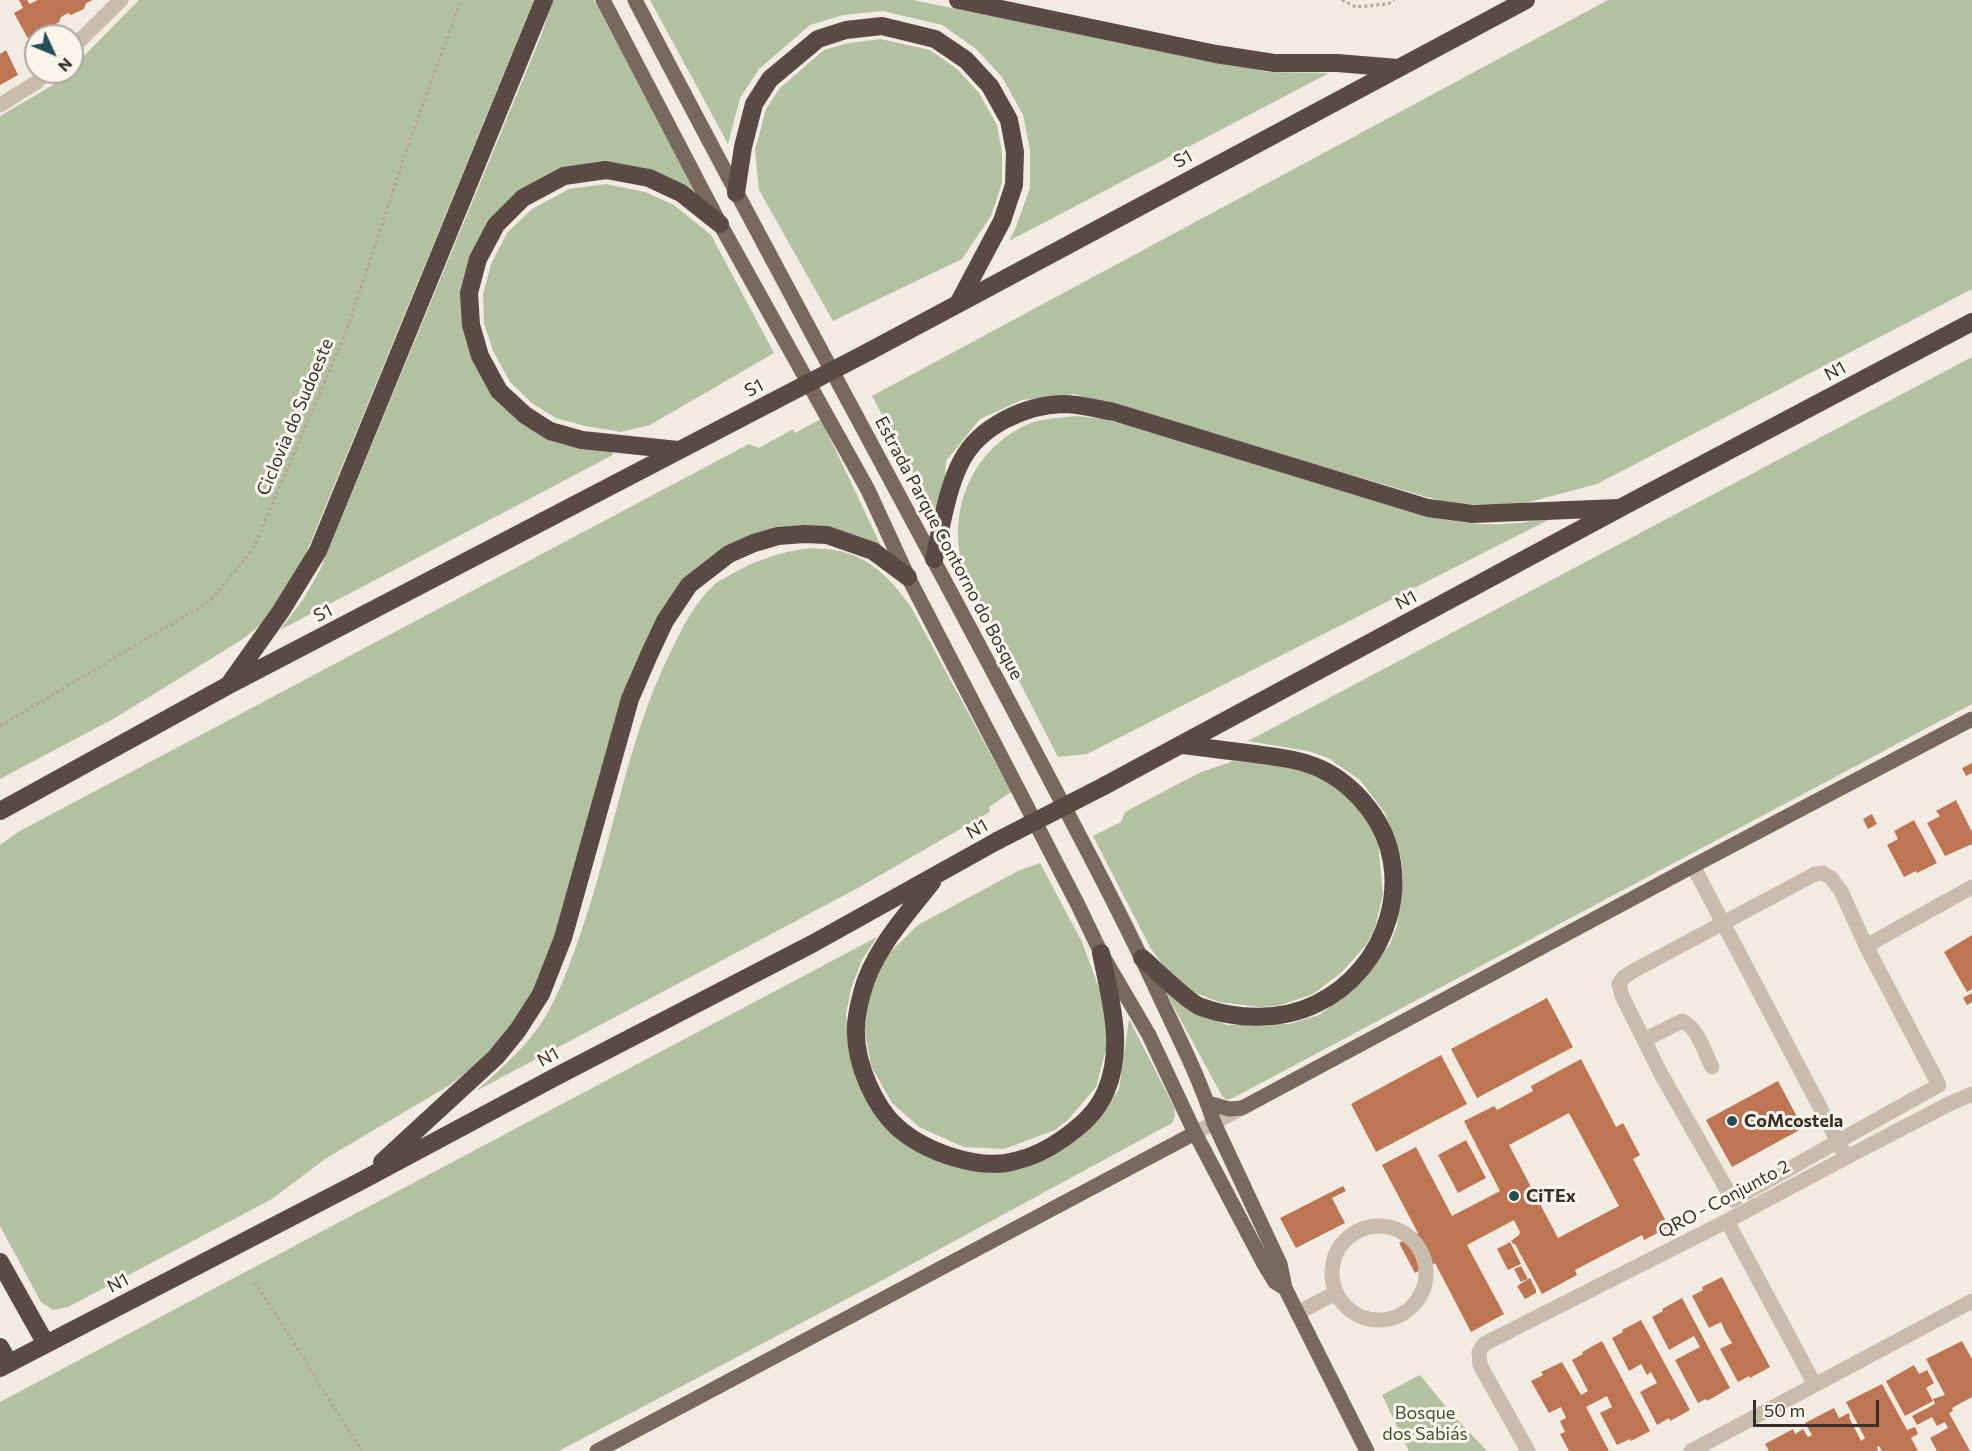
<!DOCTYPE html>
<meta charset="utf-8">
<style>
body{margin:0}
#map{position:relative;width:1972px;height:1451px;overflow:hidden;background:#f2ebe1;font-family:Commissioner,sans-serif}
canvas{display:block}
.north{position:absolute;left:24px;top:24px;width:60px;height:60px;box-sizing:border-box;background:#f9f5ed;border:2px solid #aca69f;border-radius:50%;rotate:134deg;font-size:16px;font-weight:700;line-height:24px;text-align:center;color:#38302b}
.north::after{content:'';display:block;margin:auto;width:21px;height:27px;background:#234f58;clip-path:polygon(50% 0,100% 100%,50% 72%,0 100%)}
.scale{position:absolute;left:1753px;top:1400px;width:126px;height:27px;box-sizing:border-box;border:3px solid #38302b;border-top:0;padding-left:8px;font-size:18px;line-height:21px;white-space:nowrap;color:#38302b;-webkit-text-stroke:4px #f9f5ed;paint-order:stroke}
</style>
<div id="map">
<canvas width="1972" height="1451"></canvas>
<div class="north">N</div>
<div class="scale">50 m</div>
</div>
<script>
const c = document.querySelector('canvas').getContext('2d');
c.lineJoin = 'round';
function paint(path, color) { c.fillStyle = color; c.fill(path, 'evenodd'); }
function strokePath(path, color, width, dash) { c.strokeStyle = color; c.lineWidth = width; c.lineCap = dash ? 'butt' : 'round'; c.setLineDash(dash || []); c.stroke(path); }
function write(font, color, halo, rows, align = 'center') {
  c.font = font + ' Commissioner,sans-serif'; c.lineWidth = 6; c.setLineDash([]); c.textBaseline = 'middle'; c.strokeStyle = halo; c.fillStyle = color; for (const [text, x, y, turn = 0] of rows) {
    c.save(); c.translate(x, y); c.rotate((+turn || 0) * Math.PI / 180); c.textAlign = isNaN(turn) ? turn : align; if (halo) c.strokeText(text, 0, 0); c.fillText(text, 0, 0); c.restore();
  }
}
paint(new Path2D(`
 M139 0H534L298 573 261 624 243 639 115 718 0 779V116L53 85 68 72H72V68L77 63Z
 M553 0H594L695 190 693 192 598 164 487 229 468 343 551 440 582 449 612 451 613 455 280 630 304 598 320 570 541 36Z
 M650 0H913L1213 62 1268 72 1329 73 1009 241 1016 227 1030 188V150L1023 115 1002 77 976 49 942 25 883 11 843 15 810 25 759 69 740 98 728 144Z
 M1608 0H1972V289L1597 484 1518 505 1451 504 1074 394 1022 400 980 419 946 461 942 527 872 396Z
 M881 39 930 50 957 69 979 93 997 125 1002 153V183L991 216 962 259 833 321 759 190 755 150 766 109 780 88 824 50 849 43Z
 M606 184 645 192 674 205 711 235 774 353 650 425 621 432 585 426 556 418 533 404 510 382 493 351 484 323 483 294 491 264 507 233 532 209 569 189Z
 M1972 357V704L1235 1097 1227 1100 1222 1096 1164 989 1193 1010 1227 1025 1289 1024 1319 1015 1354 989 1390 944 1397 926 1403 878 1401 857 1385 813 1360 780 1328 758 1308 751 1248 741Z
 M1076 416 1103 419 1182 440 1441 519C1480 527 1518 526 1556 516L1087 754 1058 757 966 577C945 520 967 455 1022 427 1039 418 1058 418 1076 416Z
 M821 419 881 546 756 538 665 617 555 952 516 1026 474 1066 450 1085 325 1159 272 1199 68 1307 53 1310 41 1302 0 1226V845L18 832 749 444 759 448 793 429 795 433Z
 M810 548C821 549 833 549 843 552 873 559 894 583 911 607L1011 792 989 807 990 812 856 889 476 1091C502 1068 532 1042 549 1010 562 987 571 960 580 935 613 842 626 742 670 653 681 630 694 603 714 585 718 581 725 578 730 575 755 560 781 552 810 548Z
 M1233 761 1295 767 1332 781 1359 805 1378 841 1383 894 1375 928 1366 945 1342 972 1313 994 1278 1006 1259 1007 1219 1002 1188 990 1170 974 1151 949 1093 836 1121 822 1125 812 1199 773Z
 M1040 863 1082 942 1103 999 1108 1042 1096 1087 1068 1120 1055 1130 1004 1149 964 1147 919 1127 892 1103 871 1066 864 1026 868 993 884 958 918 925 1018 871Z
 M877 937 862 960 851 989 846 1014 850 1055 890 1128 927 1157 969 1167 1044 1158 1077 1140 1104 1112 1119 1089 1129 1019 1174 1107 1175 1116 1172 1123 877 1283 559 1451H0V1402Z
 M1420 1375 1452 1414 1487 1451H1409L1382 1395Z`), '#b3c0a1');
paint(new Path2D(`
 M19 0H27L30 4 38 0H93L86 3 84 9 71 15 68 13 61 17 59 22 46 29 42 27 36 30 34 35 29 38 27 37 14 13 23 8Z
 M6 50 18 75 0 85V54Z
 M1972 763V773L1966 776 1962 768Z
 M1956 800 1972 832V844L1945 856 1927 823 1940 816 1936 811Z
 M1872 814 1877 824 1868 829 1863 819Z
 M1914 820 1937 863 1917 873 1916 871 1904 877 1887 845 1898 839 1894 831Z
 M1972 935V989L1967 992 1944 952Z
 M1972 993V1002L1967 1005 1963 998Z
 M1547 998 1573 1047 1477 1098 1451 1049Z
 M1441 1055 1467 1104 1376 1152 1351 1104Z
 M1581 1059 1616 1127 1623 1123 1640 1155 1633 1159 1669 1227 1644 1240 1642 1235 1575 1270 1577 1275 1542 1294 1515 1244 1514 1245 1511 1241 1519 1235 1520 1232 1514 1220 1467 1245 1504 1314 1471 1332 1435 1263 1415 1273 1399 1243 1418 1233 1382 1165 1416 1147 1452 1216 1500 1191 1464 1121 1494 1106 1497 1110 1533 1091 1531 1086ZM1569 1113 1619 1206 1558 1238 1509 1145Z
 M1778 1081 1803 1128 1732 1167 1706 1120Z
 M1466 1140 1486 1178 1458 1193 1438 1155Z
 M1343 1186 1346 1191 1332 1198 1345 1223 1296 1248 1280 1218Z
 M1510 1242 1521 1264 1508 1270 1497 1249Z
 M1521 1266 1528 1279 1521 1282 1514 1269Z
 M1722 1277 1770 1367 1750 1378 1749 1376 1738 1382 1720 1349 1732 1343 1726 1333 1721 1322 1709 1328 1692 1296 1703 1290 1702 1287Z
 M1530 1278 1536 1290V1293L1525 1299 1517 1286Z
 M1682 1298 1730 1388 1707 1401 1706 1399 1698 1403 1675 1360 1700 1347 1694 1336 1669 1350 1652 1317 1663 1311 1662 1309Z
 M1641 1320 1690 1410 1670 1421 1669 1418 1657 1425 1640 1392 1657 1383 1651 1372 1647 1375 1641 1364 1629 1371 1612 1338 1623 1332 1622 1330Z
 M1602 1341 1650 1431 1631 1441 1630 1439 1617 1445 1600 1413 1612 1407 1607 1396 1586 1407 1609 1451H1569L1560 1434 1565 1432 1560 1421 1566 1418 1561 1407 1549 1413 1531 1381 1543 1375 1541 1372 1562 1362 1581 1395 1588 1391 1572 1360 1583 1354 1582 1352Z
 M1962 1341 1972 1359V1397L1952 1408 1953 1411 1949 1413 1970 1451H1937L1930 1438 1948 1428 1945 1422 1937 1426 1932 1417 1917 1425 1912 1416 1935 1404 1933 1399 1945 1395 1926 1359Z
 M1914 1365 1919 1374 1927 1370 1934 1383 1926 1388 1933 1401 1905 1416 1886 1381Z
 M1882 1384 1907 1430 1915 1427 1918 1434 1911 1438 1918 1451H1882L1879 1446 1877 1447 1878 1451H1769L1765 1444 1793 1429 1795 1434 1803 1429 1808 1437 1812 1435 1805 1423 1834 1408 1839 1418 1849 1413 1850 1417H1849L1861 1441 1865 1438 1846 1402Z`), '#be7652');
strokePath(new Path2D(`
 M1342 0 1356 7 1388 4 1394 0
 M0 726 210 601 253 549 346 332 411 137 461 0
 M255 1282 362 1451`), '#b5a797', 3, [3, 3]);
strokePath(new Path2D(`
 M72 48 121 0
 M0 105 37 82 47 72
 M1693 866 1842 1149
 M1823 873 1831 878 1841 891 1866 946 1939 1085 1733 1200 1661 1074 1622 996 1619 984 1624 977 1635 970 1815 874Z
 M1866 946 1972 887
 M1644 1040 1682 1021C1697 1026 1705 1053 1712 1067
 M1195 1133 1242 1108
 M1727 1221 1815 1385
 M1332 1273a47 47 0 1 1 94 0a47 47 0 1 1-94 0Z
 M1297 1313 1336 1293
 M1528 1451 1480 1365 1479 1352 1484 1344 1727 1221 1847 1157 1949 1104 1972 1094
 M1691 1451 1972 1301`), '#cabcad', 15);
strokePath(new Path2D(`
 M603 0 720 224 868 490 908 577 1078 905 1101 953 1149 1035 1195 1133 1264 1264 1275 1282 1285 1288
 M635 0C763 246 897 489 1026 734 1073 824 1122 914 1164 1006 1182 1044 1201 1082 1214 1123L1280 1264 1285 1288 1367 1451
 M1208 1103 1229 1109 1242 1108 1693 866 1972 719
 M597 1451 1195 1133`), '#79695d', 15);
strokePath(new Path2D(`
 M958 0 1216 54 1274 63H1337L1398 68
 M736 193 743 147 754 104 770 79 818 39 846 30 882 26 935 39 966 60 990 86 1009 120 1015 152 1014 185 1002 221 959 302
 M870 351 1526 0
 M678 450 582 440 550 431 525 415 499 391 480 356 471 325 469 293 478 259 496 225 523 198 564 176 606 170 649 178 681 193 720 224
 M934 559C941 529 947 487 962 460 980 426 1025 405 1063 404 1080 404 1097 409 1114 412L1428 508 1472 514 1618 508
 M230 683 281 611 318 551 544 0
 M1104 786 1622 507 1972 322
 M0 811 227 686 770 403
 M932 882C907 914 872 952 862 993 859 1004 855 1021 856 1033 856 1064 874 1106 897 1127 925 1152 979 1171 1015 1161 1033 1157 1050 1148 1064 1138 1082 1125 1097 1112 1106 1091 1125 1046 1110 998 1101 953
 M1142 958C1154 968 1189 1003 1201 1007 1237 1020 1281 1021 1316 1004 1388 970 1419 874 1369 809 1356 792 1340 778 1321 769 1300 759 1277 757 1255 754 1231 751 1207 748 1183 745
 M382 1162 496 1057 518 1030 541 994 563 938 630 699 649 655 665 621 689 585 729 554 754 543 778 536 804 534 827 535 873 551 908 577
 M0 1262 46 1344
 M0 1347 9 1363
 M0 1368 361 1181 559 1075 812 944 997 841`), '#594b43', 18);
strokePath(new Path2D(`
 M770 403 870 351
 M997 841 1104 786`), '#594b43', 18);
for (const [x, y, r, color] of [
 [1732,1121,6,"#234f58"],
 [1514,1196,6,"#234f58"]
]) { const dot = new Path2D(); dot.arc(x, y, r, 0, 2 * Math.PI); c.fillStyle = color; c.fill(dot); strokePath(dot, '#f9f5ed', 2); }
write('18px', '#38302b', '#f9f5ed', [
 ["S1",1183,159,-28],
 ["N1",1835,371,-28],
 ["S1",754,388,-27],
 ["Ciclovia do Sudoeste",295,417,-67],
 ["Estrada Parque Contorno do Bosque",949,548,62],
 ["N1",1406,600,-28],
 ["S1",323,613,-27],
 ["N1",977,829,-29],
 ["N1",548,1057,-28],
 ["QRO - Conjunto 2",1724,1199,-28],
 ["N1",118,1283,-27]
]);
write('bold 18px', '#38302b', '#f9f5ed', [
 ["CoMcostela",1744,1121],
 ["CiTEx",1526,1196]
], 'left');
write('18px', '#445530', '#f9f5ed', [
 ["Bosque",1425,1413],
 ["dos Sabiás",1425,1434]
]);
</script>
